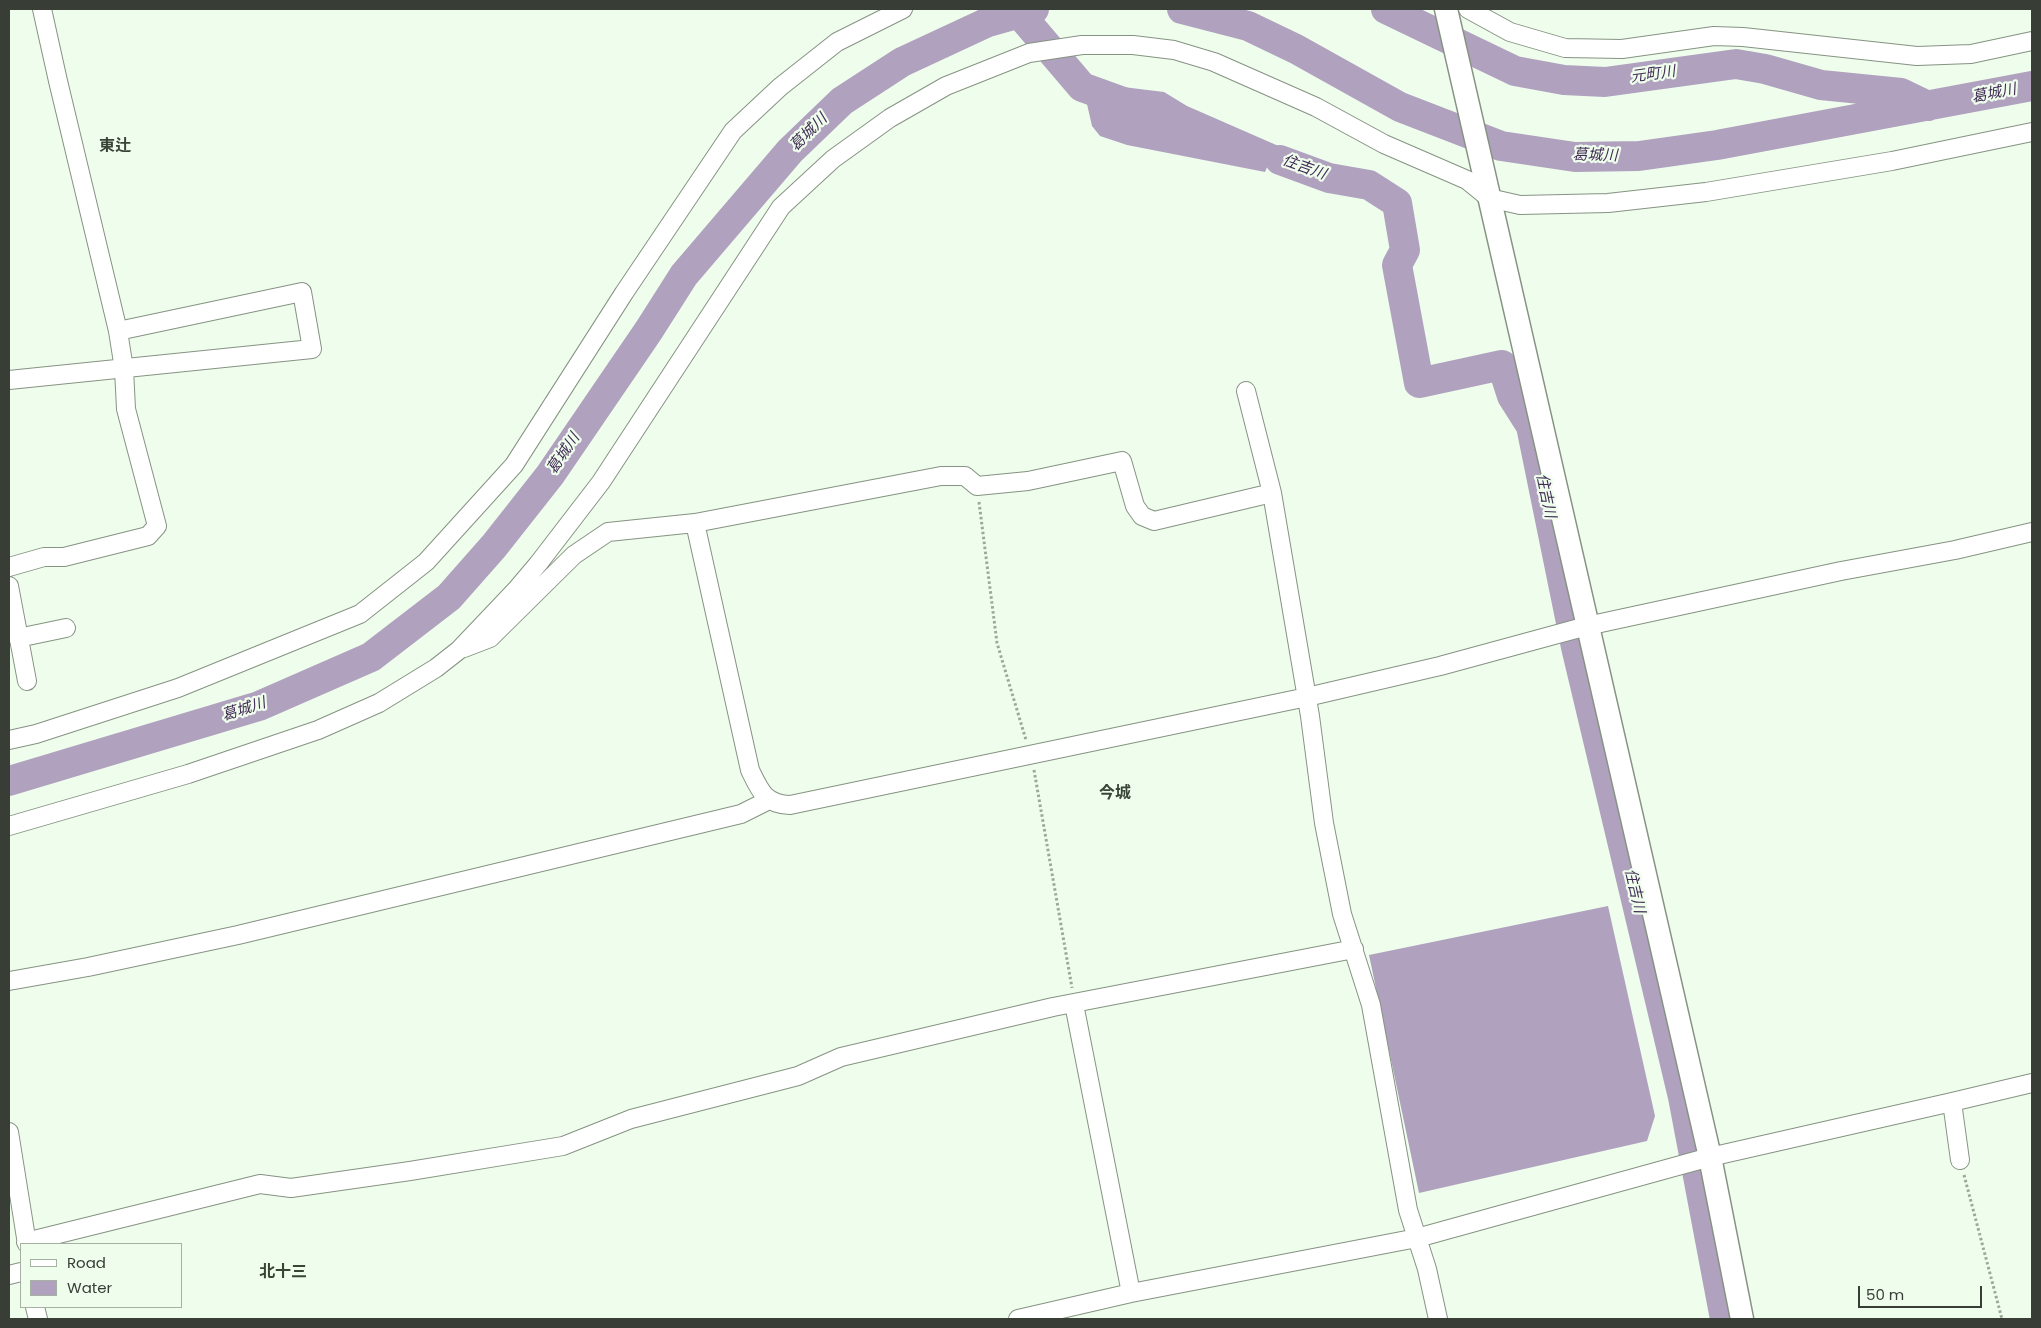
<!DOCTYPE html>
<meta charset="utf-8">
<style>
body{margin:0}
#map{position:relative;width:2041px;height:1328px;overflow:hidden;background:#effdec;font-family:Poppins,sans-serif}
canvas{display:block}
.frame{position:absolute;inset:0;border:10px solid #383d36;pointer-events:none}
.legend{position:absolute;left:20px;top:1243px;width:162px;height:65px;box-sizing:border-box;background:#effdec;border:1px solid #a6b0a3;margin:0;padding:6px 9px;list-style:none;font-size:15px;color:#383d36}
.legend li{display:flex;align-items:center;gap:10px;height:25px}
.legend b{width:25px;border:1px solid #a6b0a3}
.scale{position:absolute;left:1858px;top:1286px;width:124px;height:22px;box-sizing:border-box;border:2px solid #383d36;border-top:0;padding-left:6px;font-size:15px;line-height:18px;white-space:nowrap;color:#383d36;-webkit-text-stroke:4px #effdec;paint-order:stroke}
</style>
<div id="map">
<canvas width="2041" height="1328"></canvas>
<div class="frame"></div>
<ul class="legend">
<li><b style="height:6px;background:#fff"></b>Road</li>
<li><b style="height:14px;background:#b0a1bf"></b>Water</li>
</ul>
<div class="scale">50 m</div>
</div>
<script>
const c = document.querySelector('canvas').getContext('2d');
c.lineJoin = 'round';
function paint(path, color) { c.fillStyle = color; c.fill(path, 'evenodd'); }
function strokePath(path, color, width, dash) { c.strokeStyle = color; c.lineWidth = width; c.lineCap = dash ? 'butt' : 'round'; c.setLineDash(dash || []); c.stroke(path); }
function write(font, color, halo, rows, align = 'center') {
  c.font = font + ' Poppins,"Noto Sans JP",sans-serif'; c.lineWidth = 4.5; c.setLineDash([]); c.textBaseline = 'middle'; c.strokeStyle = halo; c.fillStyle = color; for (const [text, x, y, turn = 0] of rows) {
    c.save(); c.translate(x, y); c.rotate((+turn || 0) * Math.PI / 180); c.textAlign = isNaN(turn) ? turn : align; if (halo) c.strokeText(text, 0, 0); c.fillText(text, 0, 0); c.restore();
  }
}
paint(new Path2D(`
 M1123 87 1164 92 1187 106 1322 165 1317 174 1268 165 1265 172 1127 145 1100 136 1092 126 1084 91Z
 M1608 906 1655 1116 1647 1141 1419 1193 1369 955Z`), '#b0a1bf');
strokePath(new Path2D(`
 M1182 9 1248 26 1296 49 1400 107 1501 146 1575 157 1639 156 1717 145 2032 86
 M1386 9 1515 71 1564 80 1605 82 1736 64 1765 69 1821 85 1901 93 1928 106
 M1019 13 1082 87 1129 104
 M1280 160 1329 178 1369 185 1397 203 1405 250 1397 265 1419 383 1502 365 1512 396 1531 426 1576 647 1683 1097 1725 1319
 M9 781 259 706 371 657 449 597 494 546 550 475 649 330 684 275 790 151 842 101 902 62 988 22 1034 9`), '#b0a1bf', 30);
const minor = new Path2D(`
 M1468 9 1510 32 1565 48 1622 49 1714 36 1743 37 1917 56 1971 54 2032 41
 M9 380 312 349 302 292 118 331
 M1246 391 1272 493 1310 716 1324 823 1342 914 1371 1005 1408 1210 1427 1269 1438 1319
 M695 523 750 770C760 791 765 804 790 805L1307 697 1440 666 1587 626 1841 571 1955 550 2032 532
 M9 567 44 557H64L148 536 157 526 126 409 124 369 118 331 58 81 42 9
 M9 586 27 681
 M18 638 66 628
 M464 648 490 638 574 555 608 532 695 523 941 476H965L977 486 1028 481 1122 461 1135 506 1142 516 1154 521 1272 493
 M9 740 36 734 178 688 360 614 426 562 514 465 624 293 733 131 780 87 837 42 903 9
 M9 826 188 774 318 730 379 703 436 668 459 650 516 590 538 564 601 482 781 207 833 159 890 118 946 86 1029 53 1082 45H1133L1174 50 1214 62 1316 107 1384 144 1467 180 1489 198 1520 205 1608 203 1706 192 1892 161 2032 132
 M9 981 88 967 238 935 741 814 769 800
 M1074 1004 1131 1293
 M1952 1102 1960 1160
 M9 1132 27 1244
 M26 1242 260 1184 291 1188 410 1171 563 1146 631 1119 798 1076 841 1057 1053 1007 1354 949
 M9 1275 21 1272
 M35 1307 38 1319
 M1018 1319 1131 1293 1417 1238 1710 1157 1952 1102 2032 1083`);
const tertiary = new Path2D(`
 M1446 9 1710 1157 1742 1319`);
strokePath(minor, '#869383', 20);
strokePath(tertiary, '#869383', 25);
strokePath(new Path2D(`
 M979 502 997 643 1026 740
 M1034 770 1072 988
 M1964 1175 2002 1319`), '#9da79a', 3, [2.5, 2.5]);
strokePath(minor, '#fff', 18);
strokePath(tertiary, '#fff', 22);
write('italic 15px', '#412b55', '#effdec', [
 ["元町川",1653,75,-8],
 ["葛城川",1994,94,-11],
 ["葛城川",809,133,-45],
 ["葛城川",1595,156,1],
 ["住吉川",1304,168,20],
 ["葛城川",564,454,-56],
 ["住吉川",1545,496,78],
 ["葛城川",244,710,-18],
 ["住吉川",1634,891,77]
]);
write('bold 16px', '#394437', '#effdec', [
 ["東辻",115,147],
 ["今城",1115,794],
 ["北十三",283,1273]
]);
</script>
